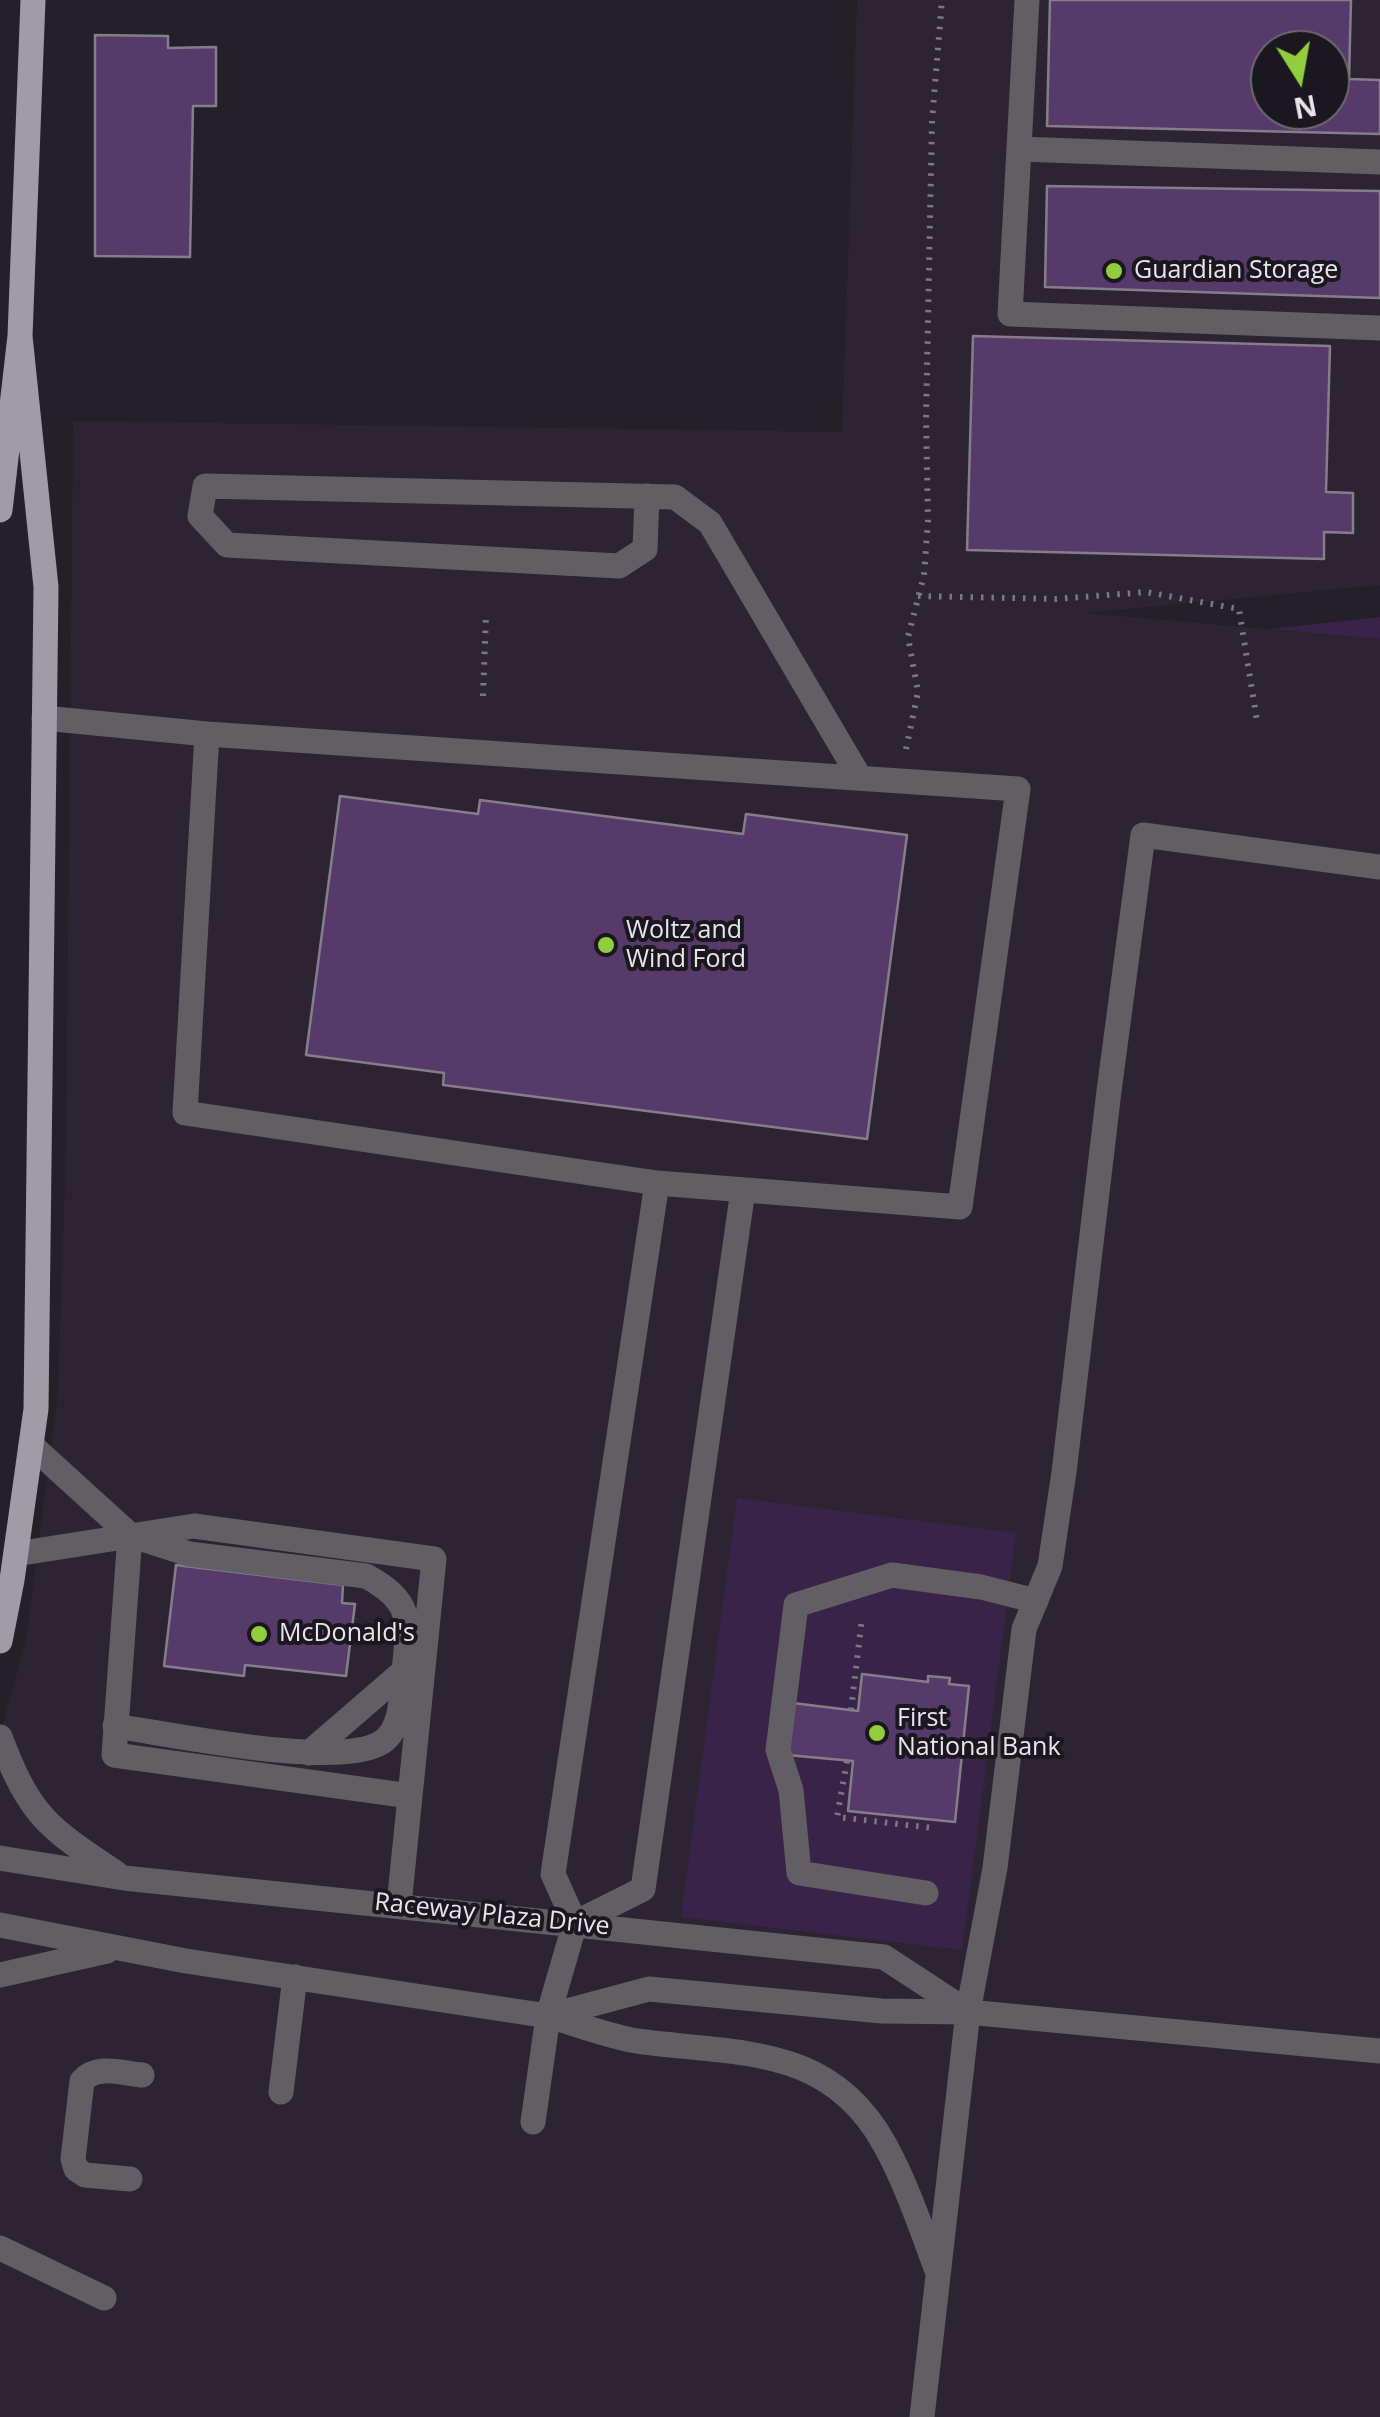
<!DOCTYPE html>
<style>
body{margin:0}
#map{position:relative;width:1380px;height:2417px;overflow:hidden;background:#242028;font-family:"Open Sans",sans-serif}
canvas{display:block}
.north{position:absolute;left:1250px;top:30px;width:100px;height:100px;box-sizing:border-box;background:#1b171f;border:2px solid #6d6970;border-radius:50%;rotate:169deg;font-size:28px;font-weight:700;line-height:40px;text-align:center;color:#e7e4ea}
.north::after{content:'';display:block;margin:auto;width:35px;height:45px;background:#92cd3e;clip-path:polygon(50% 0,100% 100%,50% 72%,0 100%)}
</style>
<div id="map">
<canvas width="1380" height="2417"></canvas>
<div class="north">N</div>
</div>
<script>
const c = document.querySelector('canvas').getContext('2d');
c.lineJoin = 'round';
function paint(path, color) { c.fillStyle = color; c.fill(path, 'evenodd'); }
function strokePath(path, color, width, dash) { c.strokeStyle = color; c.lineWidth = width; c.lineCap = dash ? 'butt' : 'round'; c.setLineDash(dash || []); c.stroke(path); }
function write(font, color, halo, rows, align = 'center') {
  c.font = font + ' "Open Sans",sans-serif'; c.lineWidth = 8; c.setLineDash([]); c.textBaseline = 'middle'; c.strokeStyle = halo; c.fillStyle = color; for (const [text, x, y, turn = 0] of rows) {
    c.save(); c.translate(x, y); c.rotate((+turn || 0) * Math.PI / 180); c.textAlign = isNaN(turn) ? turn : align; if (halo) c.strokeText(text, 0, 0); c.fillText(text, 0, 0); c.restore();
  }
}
paint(new Path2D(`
 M857 0H1380V585L1085 613 1380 639V2417H0V1734L26 1640 58 1392 66 1147 73 421 842 432ZM1270 50H1330V110H1270Z`), '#2c2432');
paint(new Path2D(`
 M1380 617V639L1269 629Z
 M737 1498 1016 1533 962 1950 681 1917Z`), '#392349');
const building = new Path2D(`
 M1050 0H1351L1349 79 1380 80V134L1047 126ZM1270 50H1330V110H1270Z
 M95 35 168 36V48L216 47V106H193L190 257 95 256Z
 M1047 186 1380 191V298L1045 287Z
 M973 336 1330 346 1326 492 1353 493V533L1324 532V559L967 550Z
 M340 796 478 814 480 800 743 834 746 814 907 835 867 1139 443 1085 444 1073 306 1055Z
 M176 1565 343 1585 342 1603 355 1604 346 1676 245 1665 244 1676 164 1666Z
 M862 1674 928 1682V1676L950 1678 949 1684 969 1686 955 1822 848 1811 853 1761 787 1755 793 1703 858 1711Z`);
paint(building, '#563b6a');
strokePath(building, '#847e89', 2.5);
strokePath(new Path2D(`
 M918 596 1056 599 1146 592 1239 609 1257 721
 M483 696 486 615
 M906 749 918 692 908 637 924 575 928 520 926 419 932 121 942 0
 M851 1710 862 1618
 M847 1761 837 1817 933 1828`), '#7c787f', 6, [2.5, 8]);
strokePath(new Path2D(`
 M1027 0 1010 314 1380 328
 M1019 149 1380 162
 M647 496 645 549 619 566 227 545 200 516 205 486 675 497 710 523 860 778
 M44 718 207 734 1018 789 960 1207 657 1183 185 1113 207 734
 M31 1445 130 1535 189 1554 366 1576C414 1602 409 1621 404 1671L309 1753
 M130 1535 114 1755 410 1796
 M16 1554 194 1526 434 1559 399 1905
 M115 1726C170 1734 340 1770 382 1742 403 1728 401 1694 404 1671
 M0 1737C30 1816 47 1827 116 1873
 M0 1858 124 1878 884 1957 968 2012
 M926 1893 799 1873 791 1790 778 1750 796 1605 892 1575 981 1587 1036 1601
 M575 1923 643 1889 743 1190
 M0 1925 186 1961 548 2016 649 1989 882 2011 968 2012 1380 2051
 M0 1975 107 1951
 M548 2016C577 2024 607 2036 637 2041 737 2055 829 2043 885 2145 907 2185 922 2231 938 2273
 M281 2092 295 1977
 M533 2122 548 2016 575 1923 553 1874 657 1183
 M130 2179 85 2175 76 2169 73 2159 82 2081C97 2064 121 2073 142 2075
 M0 2248 104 2298
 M922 2417 968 2012 995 1868 1024 1629 1050 1566 1064 1472 1109 1091 1143 835 1380 867`), '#615f63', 25);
strokePath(new Path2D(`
 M0 510 20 336 33 0
 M0 1641 12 1580 36 1409 46 587 20 336`), '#a09ba4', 25);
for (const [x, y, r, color] of [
 [1114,271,10,"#92cd3e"],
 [606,945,10,"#92cd3e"],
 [259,1634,10,"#92cd3e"],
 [877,1733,10,"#92cd3e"]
]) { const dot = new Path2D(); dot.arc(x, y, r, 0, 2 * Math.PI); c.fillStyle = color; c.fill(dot); strokePath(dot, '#1b171f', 4); }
write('25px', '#e7e4ea', '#1b171f', [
 ["Guardian Storage",1134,271],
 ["Woltz and",626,931],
 ["Wind Ford",626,960],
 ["McDonald's",279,1634],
 ["First",897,1719],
 ["National Bank",897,1748]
], 'left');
write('25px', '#e7e4ea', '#1b171f', [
 ["Raceway Plaza Drive",492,1915,6]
]);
</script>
